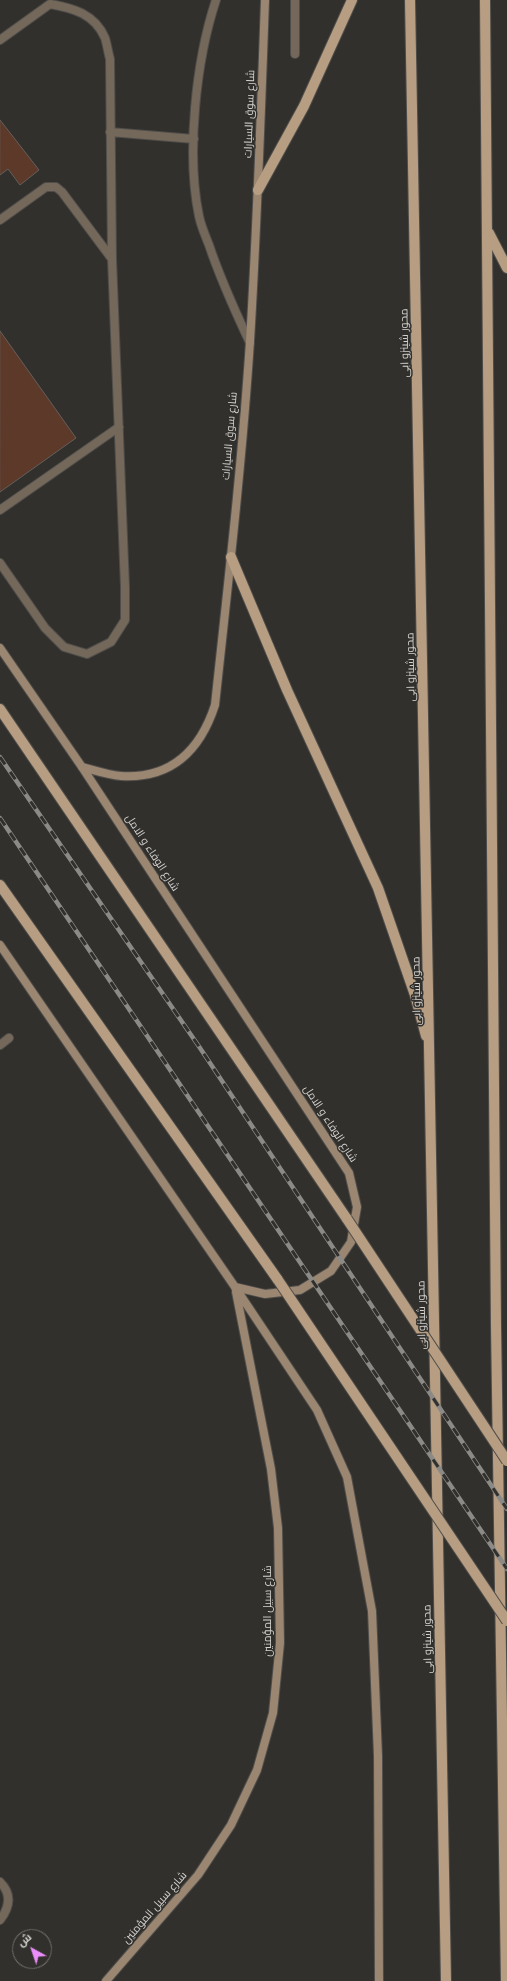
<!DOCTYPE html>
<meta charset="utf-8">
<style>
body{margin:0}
#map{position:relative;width:507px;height:1981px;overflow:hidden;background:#32302c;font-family:"Varela Round",Cairo,sans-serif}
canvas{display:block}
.north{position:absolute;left:12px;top:1929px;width:40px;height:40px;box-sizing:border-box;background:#32302c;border:1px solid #73716e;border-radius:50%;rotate:320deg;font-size:11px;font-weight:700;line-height:16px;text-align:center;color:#d4d3d1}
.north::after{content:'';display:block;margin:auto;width:14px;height:18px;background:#eb8dfb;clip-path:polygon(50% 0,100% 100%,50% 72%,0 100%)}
</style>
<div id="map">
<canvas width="507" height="1981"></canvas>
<div class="north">ش</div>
</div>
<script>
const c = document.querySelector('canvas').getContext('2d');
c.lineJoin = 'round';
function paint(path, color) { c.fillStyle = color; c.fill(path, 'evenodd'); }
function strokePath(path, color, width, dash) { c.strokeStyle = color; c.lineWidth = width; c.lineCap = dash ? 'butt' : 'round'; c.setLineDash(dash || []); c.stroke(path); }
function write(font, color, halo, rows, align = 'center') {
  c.font = font + ' "Varela Round",Cairo,sans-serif'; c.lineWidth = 3; c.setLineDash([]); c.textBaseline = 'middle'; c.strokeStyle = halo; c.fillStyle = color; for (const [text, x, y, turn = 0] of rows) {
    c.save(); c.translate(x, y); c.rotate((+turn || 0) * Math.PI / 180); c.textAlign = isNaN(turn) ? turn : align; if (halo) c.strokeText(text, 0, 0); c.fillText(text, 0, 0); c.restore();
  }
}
const building = new Path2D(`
 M0 120 39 170 20 185 8 169 0 175Z
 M0 331 76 438 0 492Z`);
paint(building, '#5c3928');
strokePath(building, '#65605e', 1);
const lane = new Path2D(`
 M216 0C196 60 186 154 199 216 201 226 205 235 209 245 220 278 235 311 250 343
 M0 40 50 4C73 8 95 14 105 38 107 44 108 52 110 59L112 259 125 587V620L111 642 87 654 64 647 45 628 0 563
 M295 54V0
 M110 132 194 139
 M0 220 46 187H56L62 192 112 259
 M0 510 119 427
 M0 1045 9 1038
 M0 1882C12 1894 10 1907 0 1920`);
const secondary = new Path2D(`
 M0 648 82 767 349 1173 357 1207 351 1242 331 1271 300 1290 265 1294 235 1287
 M82 767C94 770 108 775 121 776 171 779 200 751 215 705 228 584 242 463 250 341 257 227 261 114 265 0
 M0 945 235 1287 317 1410 347 1477 372 1611 378 1756 379 1981
 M106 1981 198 1875 231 1825 257 1770 273 1713 280 1643 278 1528 271 1469 236 1292`);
const primary = new Path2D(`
 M410 0 446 1981
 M485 0 496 1326 506 1981
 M258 190 304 106 352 0
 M489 233 507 268
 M231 557 287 690 378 888 415 995 426 1036
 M0 709 347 1219
 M0 885 278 1280`);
strokePath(lane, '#4f4d4a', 10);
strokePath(secondary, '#4f4d4a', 10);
strokePath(primary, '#4f4d4a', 12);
strokePath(lane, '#74685a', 8);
strokePath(secondary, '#9a8671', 8);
strokePath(primary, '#b79e82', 10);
const rail = new Path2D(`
 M0 757 200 1048 507 1509
 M0 818 507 1569`);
strokePath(rail, '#8b8a87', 4.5);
strokePath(rail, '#32302c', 3, [9]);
const primaryBridge = new Path2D(`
 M347 1219 507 1461
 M278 1280 507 1621`);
strokePath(primaryBridge, '#4f4d4a', 12, []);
strokePath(primaryBridge, '#b79e82', 10);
write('11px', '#d4d3d1', '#32302c', [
 ["شارع سوق السيارات",250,114,-88],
 ["محور شينزو ابى",405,343,-91],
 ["شارع سوق السيارات",230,436,-85],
 ["محور شينزو ابى",411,667,-91],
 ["شارع الوفاء و الامل",152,853,57],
 ["محور شينزو ابى",417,991,-91],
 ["شارع الوفاء و الامل",330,1124,57],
 ["محور شينزو ابى",422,1315,-91],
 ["شارع سبيل المؤمنين",268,1611,-90],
 ["محور شينزو ابى",428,1639,-91],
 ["شارع سبيل المؤمنين",155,1908,-49]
]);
</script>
